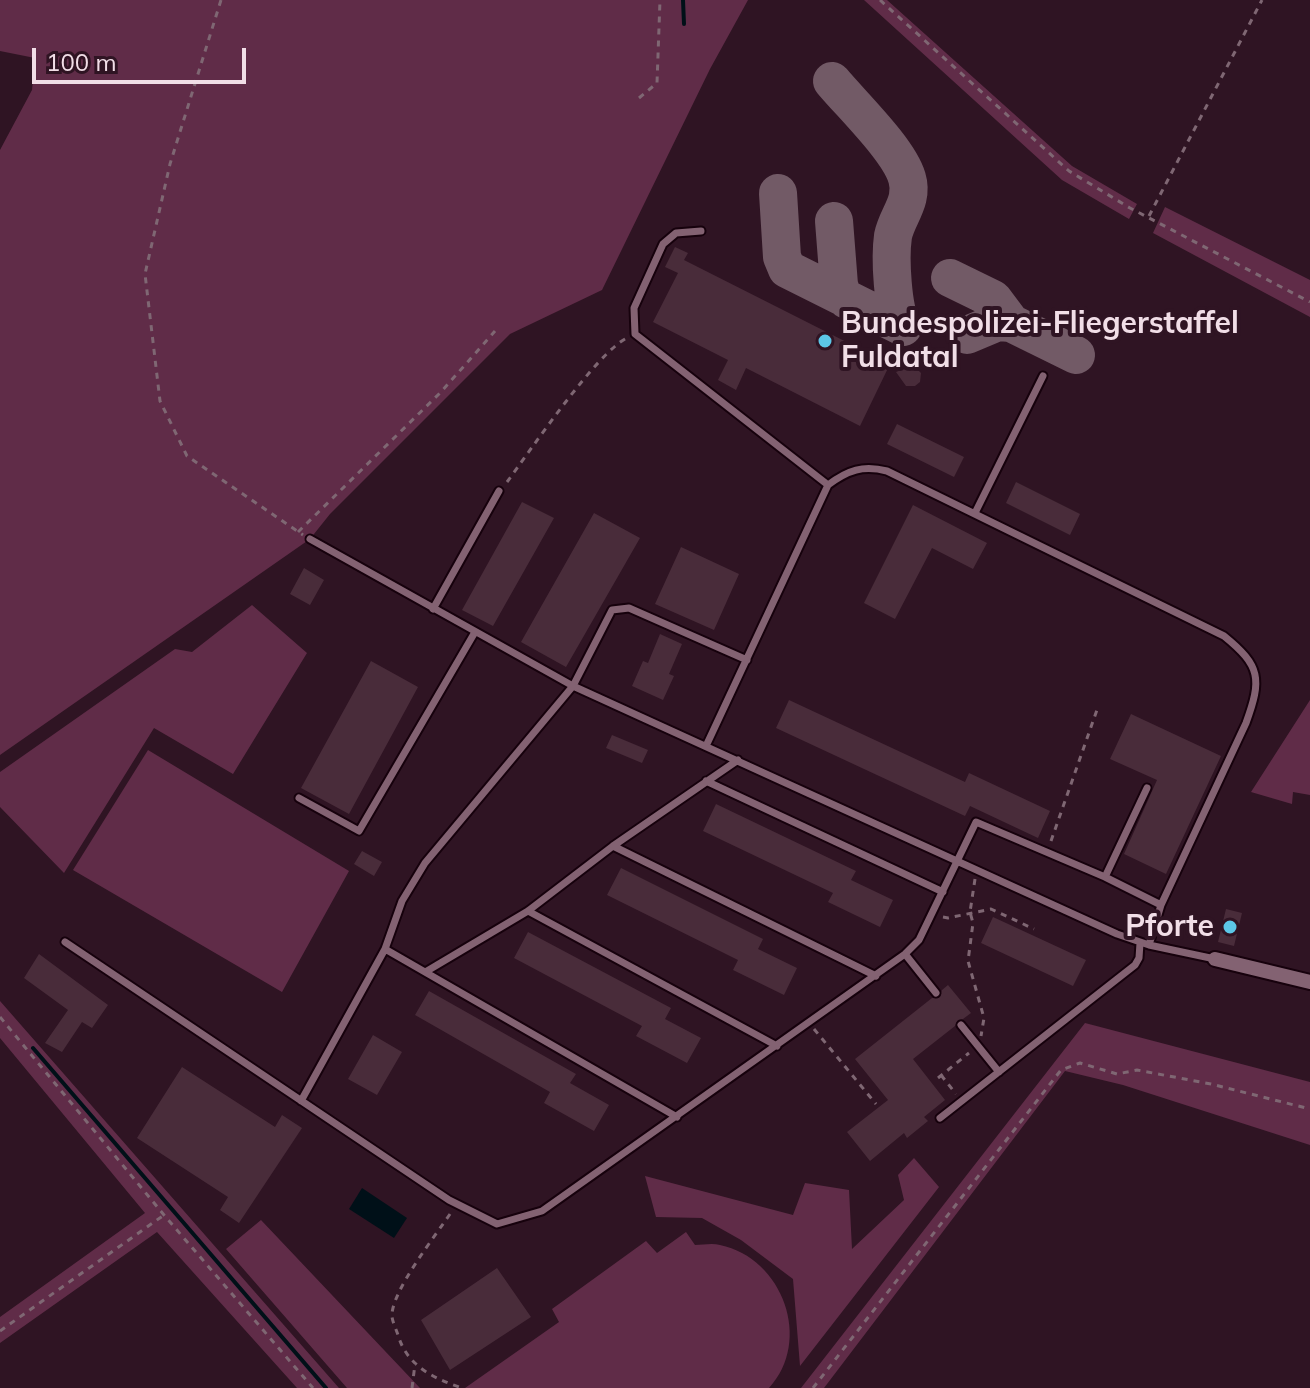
<!DOCTYPE html>
<style>
body{margin:0}
#map{position:relative;width:1310px;height:1388px;overflow:hidden;background:#2f1423;font-family:Mulish,sans-serif}
canvas{display:block}
.scale{position:absolute;left:32px;top:48px;width:214px;height:36px;box-sizing:border-box;border:4px solid #f1dee7;border-top:0;padding-left:10px;font-size:24px;line-height:28px;white-space:nowrap;color:#f1dee7;-webkit-text-stroke:6px #2f1423;paint-order:stroke}
</style>
<div id="map">
<canvas width="1310" height="1388"></canvas>
<div class="scale">100 m</div>
</div>
<script>
const c = document.querySelector('canvas').getContext('2d');
c.lineJoin = 'round';
function paint(path, color) { c.fillStyle = color; c.fill(path, 'evenodd'); }
function strokePath(path, color, width, dash) { c.strokeStyle = color; c.lineWidth = width; c.lineCap = dash ? 'butt' : 'round'; c.setLineDash(dash || []); c.stroke(path); }
function write(font, color, halo, rows, align = 'center') {
  c.font = font + ' Mulish,sans-serif'; c.lineWidth = 8; c.setLineDash([]); c.textBaseline = 'middle'; c.strokeStyle = halo; c.fillStyle = color; for (const [text, x, y, turn = 0] of rows) {
    c.save(); c.translate(x, y); c.rotate((+turn || 0) * Math.PI / 180); c.textAlign = isNaN(turn) ? turn : align; if (halo) c.strokeText(text, 0, 0); c.fillText(text, 0, 0); c.restore();
  }
}
paint(new Path2D(`
 M0 0H748L710 69 602 290 510 334 330 514 310 539 0 755V150L32 90 35 58 0 51Z
 M864 0H887L1072 166 1137 204 1129 219 1062 180Z
 M1165 207 1310 280V317L1153 233Z
 M252 605 307 653 233 774 154 728 64 873 0 807V772L175 649 192 652Z
 M1310 700V795L1293 792 1292 804 1251 792Z
 M148 750 349 871 282 992 73 870Z
 M0 1001 339 1388H297L157 1232 0 1343V1317L145 1213 0 1038Z
 M1085 1023 1310 1082V1145L1123 1085 1065 1071 824 1388H801Z
 M914 1158 939 1187 800 1366 793 1279 741 1240 702 1218 656 1217 645 1176 793 1215 805 1183 849 1190 852 1249 904 1200 898 1175Z
 M261 1220 420 1388H347L226 1249Z
 M686 1232 695 1245C703 1245 712 1243 720 1245 783 1258 813 1341 769 1388H465L559 1322 552 1309 646 1241 657 1253Z`), '#602c48');
paint(new Path2D(`
 M362 1188 407 1218 394 1238 349 1209Z`), '#001018');
strokePath(new Path2D(`
 M683 0 684 24
 M33 1048 326 1388`), '#001018', 4);
strokePath(new Path2D(`
 M832 81C852 105 899 150 907 178 914 201 897 216 893 236 890 257 892 310 903 327
 M778 193 782 257 787 269 903 327
 M834 221 839 285 842 294 847 300
 M950 278 993 299 1011 323 1076 355
 M967 335 998 322 1011 323`), '#725a66', 38);
paint(new Path2D(`
 M675 247 688 253 684 260 890 364 860 426 746 368 736 390 718 380 728 360 653 322 678 273 665 267Z
 M909 367 916 368 921 373 920 382 915 386H906L896 372Z
 M897 424 964 457 954 477 887 444Z
 M1016 482 1080 514 1070 535 1006 503Z
 M522 502 554 518 493 626 462 610Z
 M913 505 987 543 973 569 932 548 895 619 864 603Z
 M594 513 640 538 566 667 521 642Z
 M681 547 739 574 714 630 655 604Z
 M304 568 324 580 310 605 290 594Z
 M660 634 682 644 669 674 674 676 663 700 632 686 643 661 648 663Z
 M371 661 418 687 349 814 301 788Z
 M789 700 965 782 969 773 1050 811 1038 838 970 806 965 816 776 728Z
 M1131 714 1221 756 1166 874 1124 854 1157 780 1110 759Z
 M612 735 648 750 642 763 606 748Z
 M716 804 856 871 851 880 893 900 880 927 828 902 833 893 703 831Z
 M362 851 382 862 374 876 354 864Z
 M621 868 763 939 758 949 797 968 784 995 733 970 738 960 607 895Z
 M1226 909 1242 913 1234 946 1218 942Z
 M993 917 1086 960 1073 986 981 943Z
 M528 932 671 1008 665 1019 701 1038 687 1063 636 1036 642 1026 514 958Z
 M39 954 108 1005 92 1028 82 1022 62 1052 45 1043 68 1010 24 978Z
 M948 985 971 1013 963 1019 958 1020 955 1026 913 1059 945 1100 924 1117 928 1121 907 1138 904 1133 870 1161 847 1132 888 1100 855 1059 932 998H939L942 990Z
 M429 991 576 1074 570 1083 609 1105 594 1131 544 1103 550 1092 415 1015Z
 M373 1035 402 1052 377 1095 348 1079Z
 M182 1067 275 1127 282 1115 302 1128 239 1223 220 1210 228 1197 137 1138Z
 M497 1268 531 1317 450 1370 421 1320Z`), '#492c3a');
const lane = new Path2D(`
 M701 231 676 233 663 244 634 308 635 334 828 485
 M975 513 1043 376
 M310 539 573 686 1117 934 1149 945 1215 959
 M433 609 499 491
 M706 781 943 892
 M299 798 359 831 475 632
 M613 846 876 976
 M1105 877 1147 788
 M528 911 777 1046
 M65 942 449 1200 497 1224 542 1211 905 954 919 940 976 822 1105 877 1161 905 1246 723C1262 679 1261 666 1224 636L887 471C863 465 848 470 828 485L706 746
 M1149 945 1161 905
 M385 949 677 1117
 M905 954 936 993
 M427 971 528 911 613 846 738 760
 M961 1025 999 1072
 M301 1101 385 949 402 901 425 863 573 686 612 610 629 608 747 660
 M940 1118 1135 965 1139 958 1140 943`);
const street = new Path2D(`
 M1215 959 1310 982`);
strokePath(lane, '#16010c', 11);
strokePath(street, '#16010c', 18);
strokePath(new Path2D(`
 M221 0 170 164 145 274 160 401 187 456 303 535
 M880 0 1069 171 1130 208 1310 302
 M639 98 657 83 660 0
 M1149 216 1262 0
 M507 482C530 451 597 352 627 338
 M298 532 441 392 495 331
 M1051 841 1098 707
 M975 879 970 912 973 923 968 961 984 1018 981 1036
 M943 917 948 918 991 909 1034 929
 M0 1017 164 1215 313 1388
 M814 1029 876 1104
 M941 1075 956 1094
 M938 1078 969 1053
 M450 1214C436 1235 390 1293 392 1317 393 1323 396 1329 398 1335 407 1366 433 1378 462 1388
 M0 1331 164 1215
 M412 1388 415 1364
 M813 1388 1061 1070 1080 1063 1117 1074 1137 1070 1211 1084 1310 1109`), '#7f6773', 3, [6, 6]);
strokePath(lane, '#836272', 7);
strokePath(street, '#836272', 14);
for (const [x, y, r, color] of [
 [825,341,8,"#5cc7e7"],
 [1230,927,8,"#5cc7e7"]
]) { const dot = new Path2D(); dot.arc(x, y, r, 0, 2 * Math.PI); c.fillStyle = color; c.fill(dot); strokePath(dot, '#2f1423', 3); }
write('bold 30px', '#f1dee7', '#2f1423', [
 ["Bundespolizei-Fliegerstaffel",841,324],
 ["Fuldatal",841,358],
 ["Pforte",1214,927,"right"]
], 'left');
</script>
